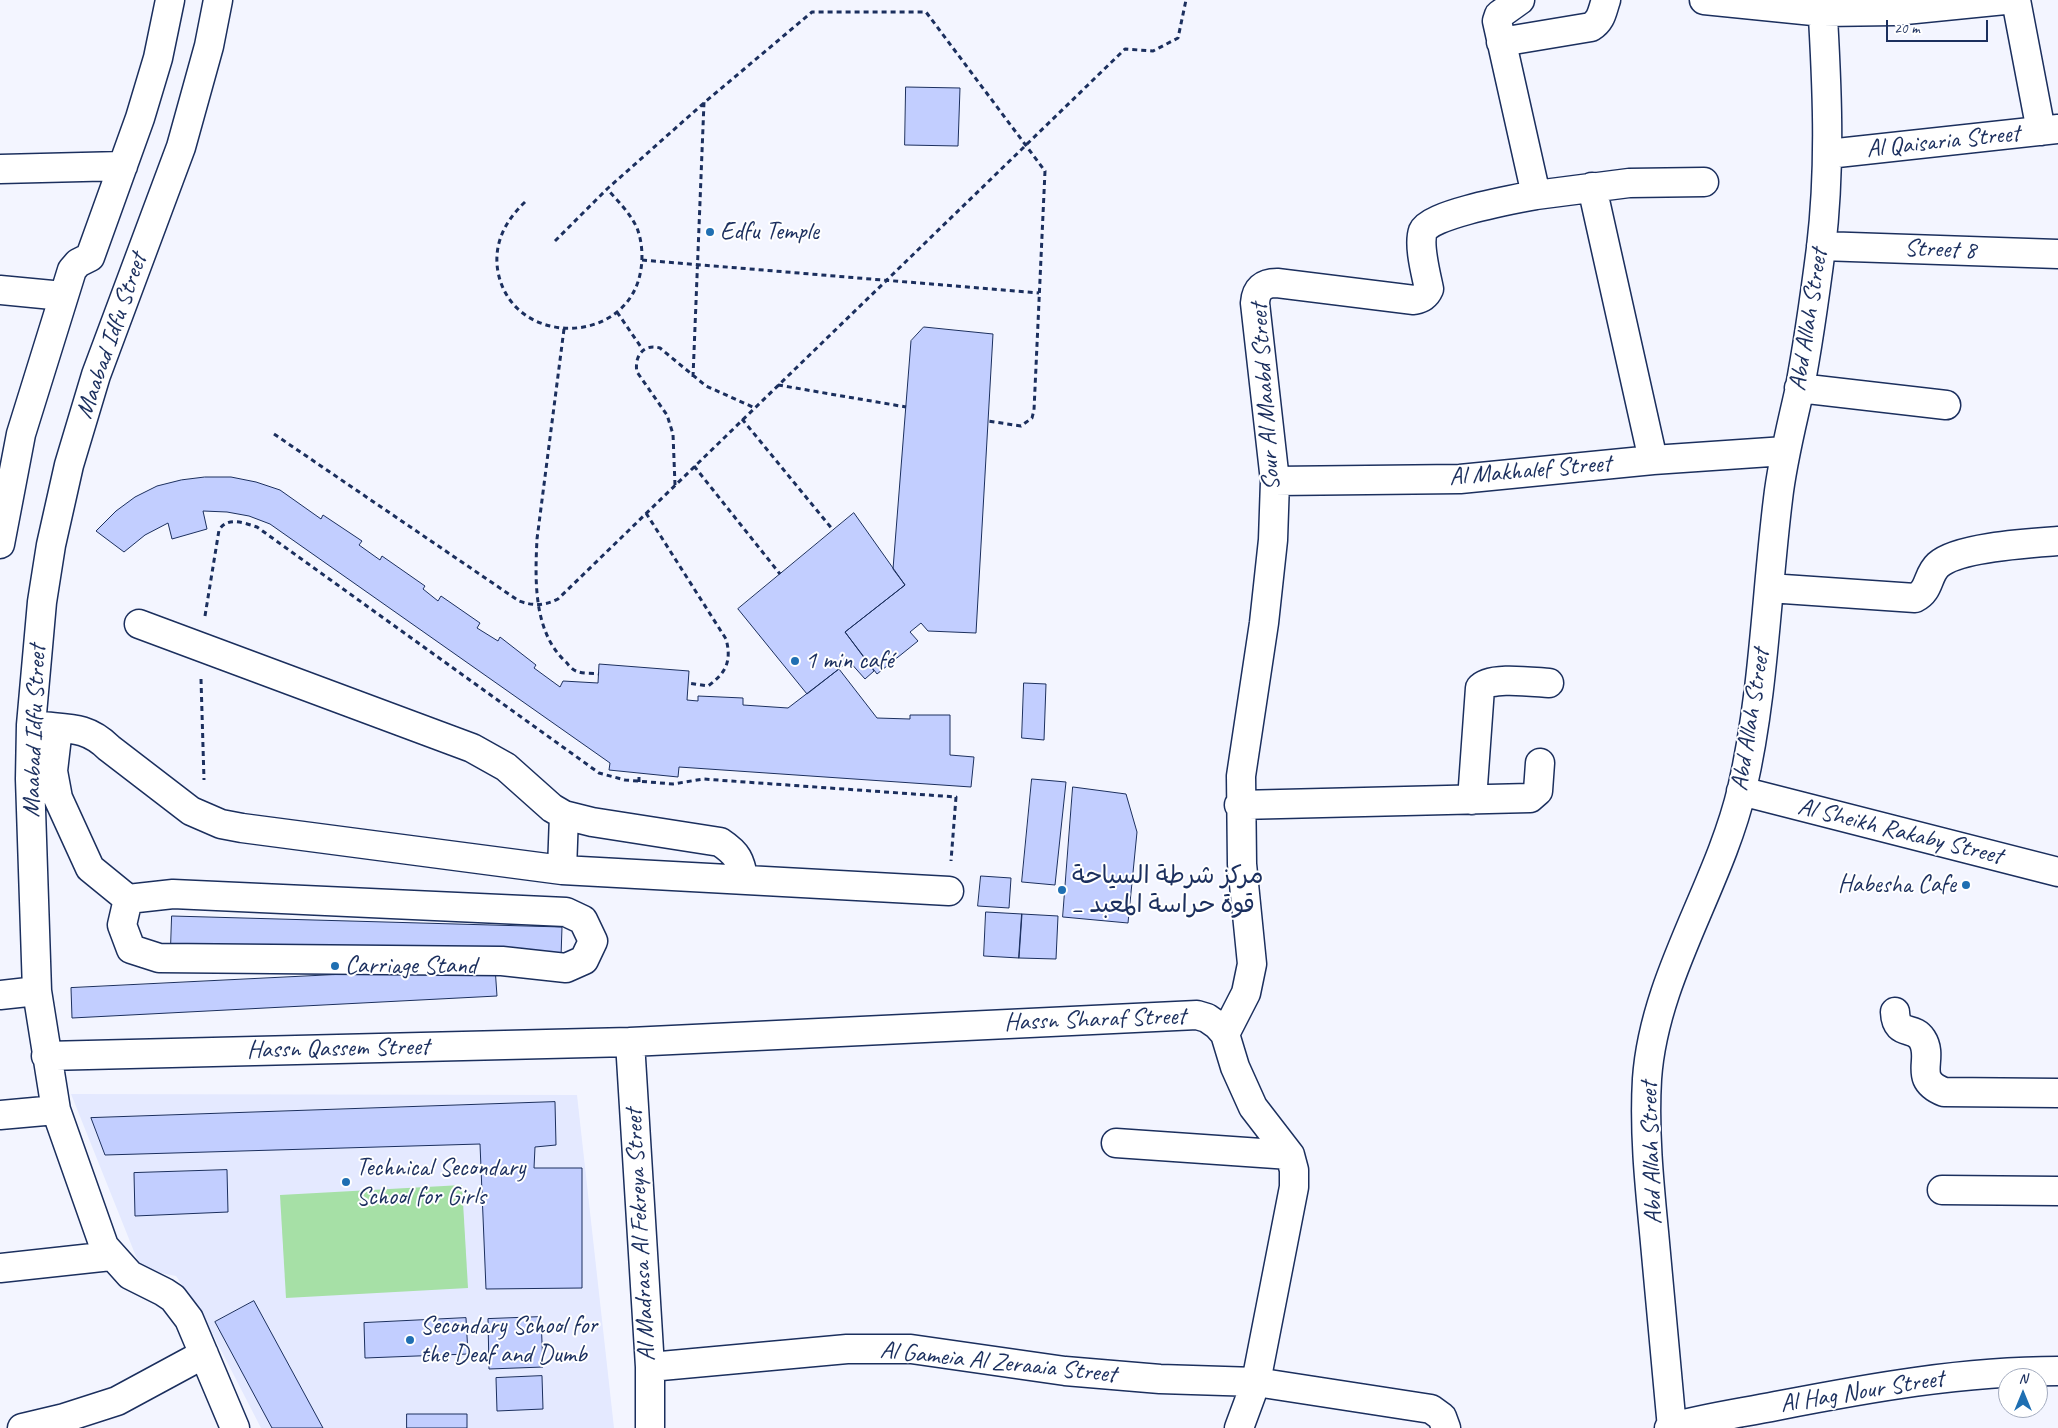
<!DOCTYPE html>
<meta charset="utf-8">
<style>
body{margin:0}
#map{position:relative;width:2058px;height:1428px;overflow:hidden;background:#f3f5ff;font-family:Caveat,sans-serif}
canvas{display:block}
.north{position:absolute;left:1998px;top:1368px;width:50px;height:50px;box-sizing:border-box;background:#fff;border:1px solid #a4acbf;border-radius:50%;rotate:0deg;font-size:14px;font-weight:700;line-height:20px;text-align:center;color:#1b2f5e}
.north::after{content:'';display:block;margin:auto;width:18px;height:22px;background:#1f6fb2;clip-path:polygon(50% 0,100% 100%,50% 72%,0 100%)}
.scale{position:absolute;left:1886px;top:20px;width:102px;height:22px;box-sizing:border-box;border:2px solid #1b2f5e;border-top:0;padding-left:6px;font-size:15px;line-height:18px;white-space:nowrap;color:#1b2f5e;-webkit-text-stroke:4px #fff;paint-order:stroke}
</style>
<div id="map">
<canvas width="2058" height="1428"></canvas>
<div class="north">N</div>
<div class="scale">20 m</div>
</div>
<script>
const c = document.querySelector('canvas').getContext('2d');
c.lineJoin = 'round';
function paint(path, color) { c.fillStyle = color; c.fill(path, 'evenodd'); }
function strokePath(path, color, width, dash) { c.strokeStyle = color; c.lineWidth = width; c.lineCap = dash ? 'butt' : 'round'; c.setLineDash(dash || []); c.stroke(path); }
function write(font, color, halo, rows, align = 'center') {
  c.font = font + ' Caveat,"Playpen Sans Arabic",sans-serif'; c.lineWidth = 4; c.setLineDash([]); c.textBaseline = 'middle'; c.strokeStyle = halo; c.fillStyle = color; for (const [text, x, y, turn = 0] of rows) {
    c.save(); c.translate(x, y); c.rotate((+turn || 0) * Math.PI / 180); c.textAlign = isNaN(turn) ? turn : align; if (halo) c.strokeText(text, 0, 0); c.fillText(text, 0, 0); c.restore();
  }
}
paint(new Path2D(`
 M71 1094 577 1095 614 1428H261L205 1319 176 1276 141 1269Z`), '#e4e9ff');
paint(new Path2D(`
 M462 1185 468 1288 286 1298 280 1195Z`), '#a6e0a6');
const building = new Path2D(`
 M906 87 960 88 958 146 905 145Z
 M924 327 993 334 976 633 928 631 921 623 910 632 918 641 877 674 845 632 905 585 893 569 911 341Z
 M205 477H231L256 482 280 490 321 519 323 515 362 541 359 545 380 560 382 556 425 586 423 589 438 601 441 596 480 623 477 628 498 641 500 637 536 665 534 668 560 687 563 681 598 683 599 664 689 671 687 700 698 701V696L743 698V705L788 708 839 669 877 718 910 719V715H950V755L974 757 971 787 679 767 678 777 609 770 610 763 270 524 249 516 227 512 203 511 207 529 172 539 168 523 145 535 124 552 96 531 116 511 135 497 157 486 181 480Z
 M854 513 905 585 845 632 874 671 865 679 849 661 807 694 738 609Z
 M1024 683 1046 684 1044 740 1022 738Z
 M1032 779 1066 782 1055 885 1022 882Z
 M1073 787 1126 794 1137 832 1128 923 1063 917Z
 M981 876 1011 878 1009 908 978 906Z
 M986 912 1022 914 1019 958 984 956Z
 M1022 914 1058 916 1056 959 1019 958Z
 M172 916 562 927 561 957 171 946Z
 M495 967 497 996 72 1018 71 988Z
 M555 1102 556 1145 535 1147 534 1168H582V1288L486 1289 480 1144 105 1155 91 1118Z
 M227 1170 228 1212 135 1216 134 1173Z
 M254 1301 323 1428H272L215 1322Z
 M541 1317 543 1367 489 1369 488 1319Z
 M466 1318 468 1354 365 1358 364 1323Z
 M542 1376 543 1409 497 1411 496 1378Z
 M407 1414H467V1428H407Z`);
paint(building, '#c2ceff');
strokePath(building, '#1b2f5e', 1);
const minor = new Path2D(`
 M218 0 209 46 181 147 96 375 69 465 51 545 42 602 31 725 30 779 37 991 56 1110 104 1246 130 1275 164 1292 173 1298 189 1319 235 1428
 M1704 0 1823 12 1895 11 2005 0
 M2016 0 2041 131
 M1501 42 1591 27C1602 20 1602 11 1606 0
 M1828 154 2058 129
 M0 169 123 166
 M1592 187 1653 460
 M1536 195 1629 183 1704 182
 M1821 246 2058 254
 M0 290 63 296
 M1799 388 1946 405
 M1275 481 1460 479 1653 460 1785 451
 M0 544 21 434 72 270 78 263 90 257 140 118 158 58 170 0
 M1769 588 1915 598C1930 591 1927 575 1938 565 1957 547 2031 543 2058 541
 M139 624 472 748 506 767 552 808 564 815 592 822 720 842C738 854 740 860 744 880
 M40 726C68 729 87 726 109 748L191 811 221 824 242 828 562 870 949 891
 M58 728 53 771 58 798 90 868 128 899 122 925 131 949 159 958 502 961 566 968 584 960 593 941 583 920 566 912 173 894 128 899
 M1741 791 2058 872
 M1472 800 1480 688C1489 676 1533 682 1549 683
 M1239 805 1530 798 1538 791 1540 763
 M562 870 564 815
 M0 995 37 991
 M1895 1012C1896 1037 1913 1025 1922 1039 1935 1059 1911 1079 1944 1092L2058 1093
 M1225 1034 1246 993 1252 964 1242 864 1241 776 1264 623 1273 540 1275 481 1255 303C1256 289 1263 283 1277 283L1414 300C1422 298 1426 296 1429 289 1426 274 1418 245 1423 231 1430 214 1516 199 1536 195L1497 21 1499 15 1520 0
 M630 1042 650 1367V1428
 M46 1056 630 1042 1197 1015 1207 1018 1217 1025 1225 1034 1235 1067 1253 1107 1290 1155 1294 1170V1187L1256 1382 1239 1428
 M0 1115 56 1110
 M1116 1143 1290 1155
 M1942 1190 2058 1191
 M0 1268 111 1256
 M650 1367 847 1349H911L1065 1371 1160 1379 1256 1382 1431 1409 1442 1417 1446 1428
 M22 1428 64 1418 117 1401 204 1354
 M1669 1428C1704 1418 1741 1413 1776 1406 1869 1388 1963 1371 2058 1371
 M1672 1428C1666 1363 1660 1297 1654 1232 1649 1181 1644 1130 1647 1079 1654 977 1719 887 1742 789 1764 694 1766 596 1778 499 1782 463 1791 428 1799 392 1808 345 1815 295 1821 248 1831 165 1827 83 1822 0`);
strokePath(minor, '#1b2f5e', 31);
strokePath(new Path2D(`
 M525 202C505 221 493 244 498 272 513 349 630 346 641 269 643 256 642 241 637 228 630 213 618 201 607 189
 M555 241 607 189 705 102 812 12H926L1045 171 1034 410 1032 418 1021 426 988 421
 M642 260 1039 293
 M617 312 643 350
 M564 329 537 539C535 580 533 633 567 663 569 666 573 670 576 671 582 674 592 673 599 674
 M693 377 704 102
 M778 385 906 407
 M742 419 833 530
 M274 434 519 601C533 606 544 606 558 599L1125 49 1153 51 1178 38 1186 0
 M694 466 780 574
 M675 485 673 434 667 415 637 372C634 357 643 343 660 348L706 386 755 408
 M646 513 726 639C732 661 726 673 708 686L688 683
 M205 616 219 530C228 516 244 523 257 527L599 773 625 780 673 784 703 779 956 797 951 861
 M201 679 204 780
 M639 782V773`), '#1b2f5e', 3, [5, 4]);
strokePath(minor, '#fff', 28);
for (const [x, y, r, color] of [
 [710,232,5,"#1f6fb2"],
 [795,661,5,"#1f6fb2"],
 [1966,885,5,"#1f6fb2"],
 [1062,890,5,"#1f6fb2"],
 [335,966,5,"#1f6fb2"],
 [346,1182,5,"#1f6fb2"],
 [410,1340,5,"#1f6fb2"]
]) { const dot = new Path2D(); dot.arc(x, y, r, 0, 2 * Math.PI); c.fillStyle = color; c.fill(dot); strokePath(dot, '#fff', 2); }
write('25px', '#1b2f5e', '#fff', [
 ["Al Qaisaria Street",1943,142,-6],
 ["Street 8",1940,250,2],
 ["Abd Allah Street",1809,320,-81],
 ["Maabad Idfu Street",112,336,-71],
 ["Sour Al Maabd Street",1266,397,-94],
 ["Al Makhalef Street",1530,471,-5],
 ["Abd Allah Street",1751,720,-81],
 ["Maabad Idfu Street",35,731,-88],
 ["Al Sheikh Rakaby Street",1900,832,14],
 ["Hassn Sharaf Street",1095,1020,-2],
 ["Hassn Qassem Street",338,1049,-1],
 ["Abd Allah Street",1652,1153,-92],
 ["Al Madrasa Al Fekreya Street",641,1235,-93],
 ["Al Gameia Al Zeraaia Street",998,1363,6],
 ["Al Hag Nour Street",1862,1392,-9]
]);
write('25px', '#1b2f5e', '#fff', [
 ["Edfu Temple",720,232],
 ["1 min café",805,661],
 ["مركز شرطة السياحة",1072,876],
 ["_ قوة حراسة المعبد",1072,905],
 ["Habesha Cafe",1956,885,"right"],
 ["Carriage Stand",345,966],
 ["Technical Secondary",356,1168],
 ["School for Girls",356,1197],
 ["Secondary School for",420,1326],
 ["the Deaf and Dumb",420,1355]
], 'left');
</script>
